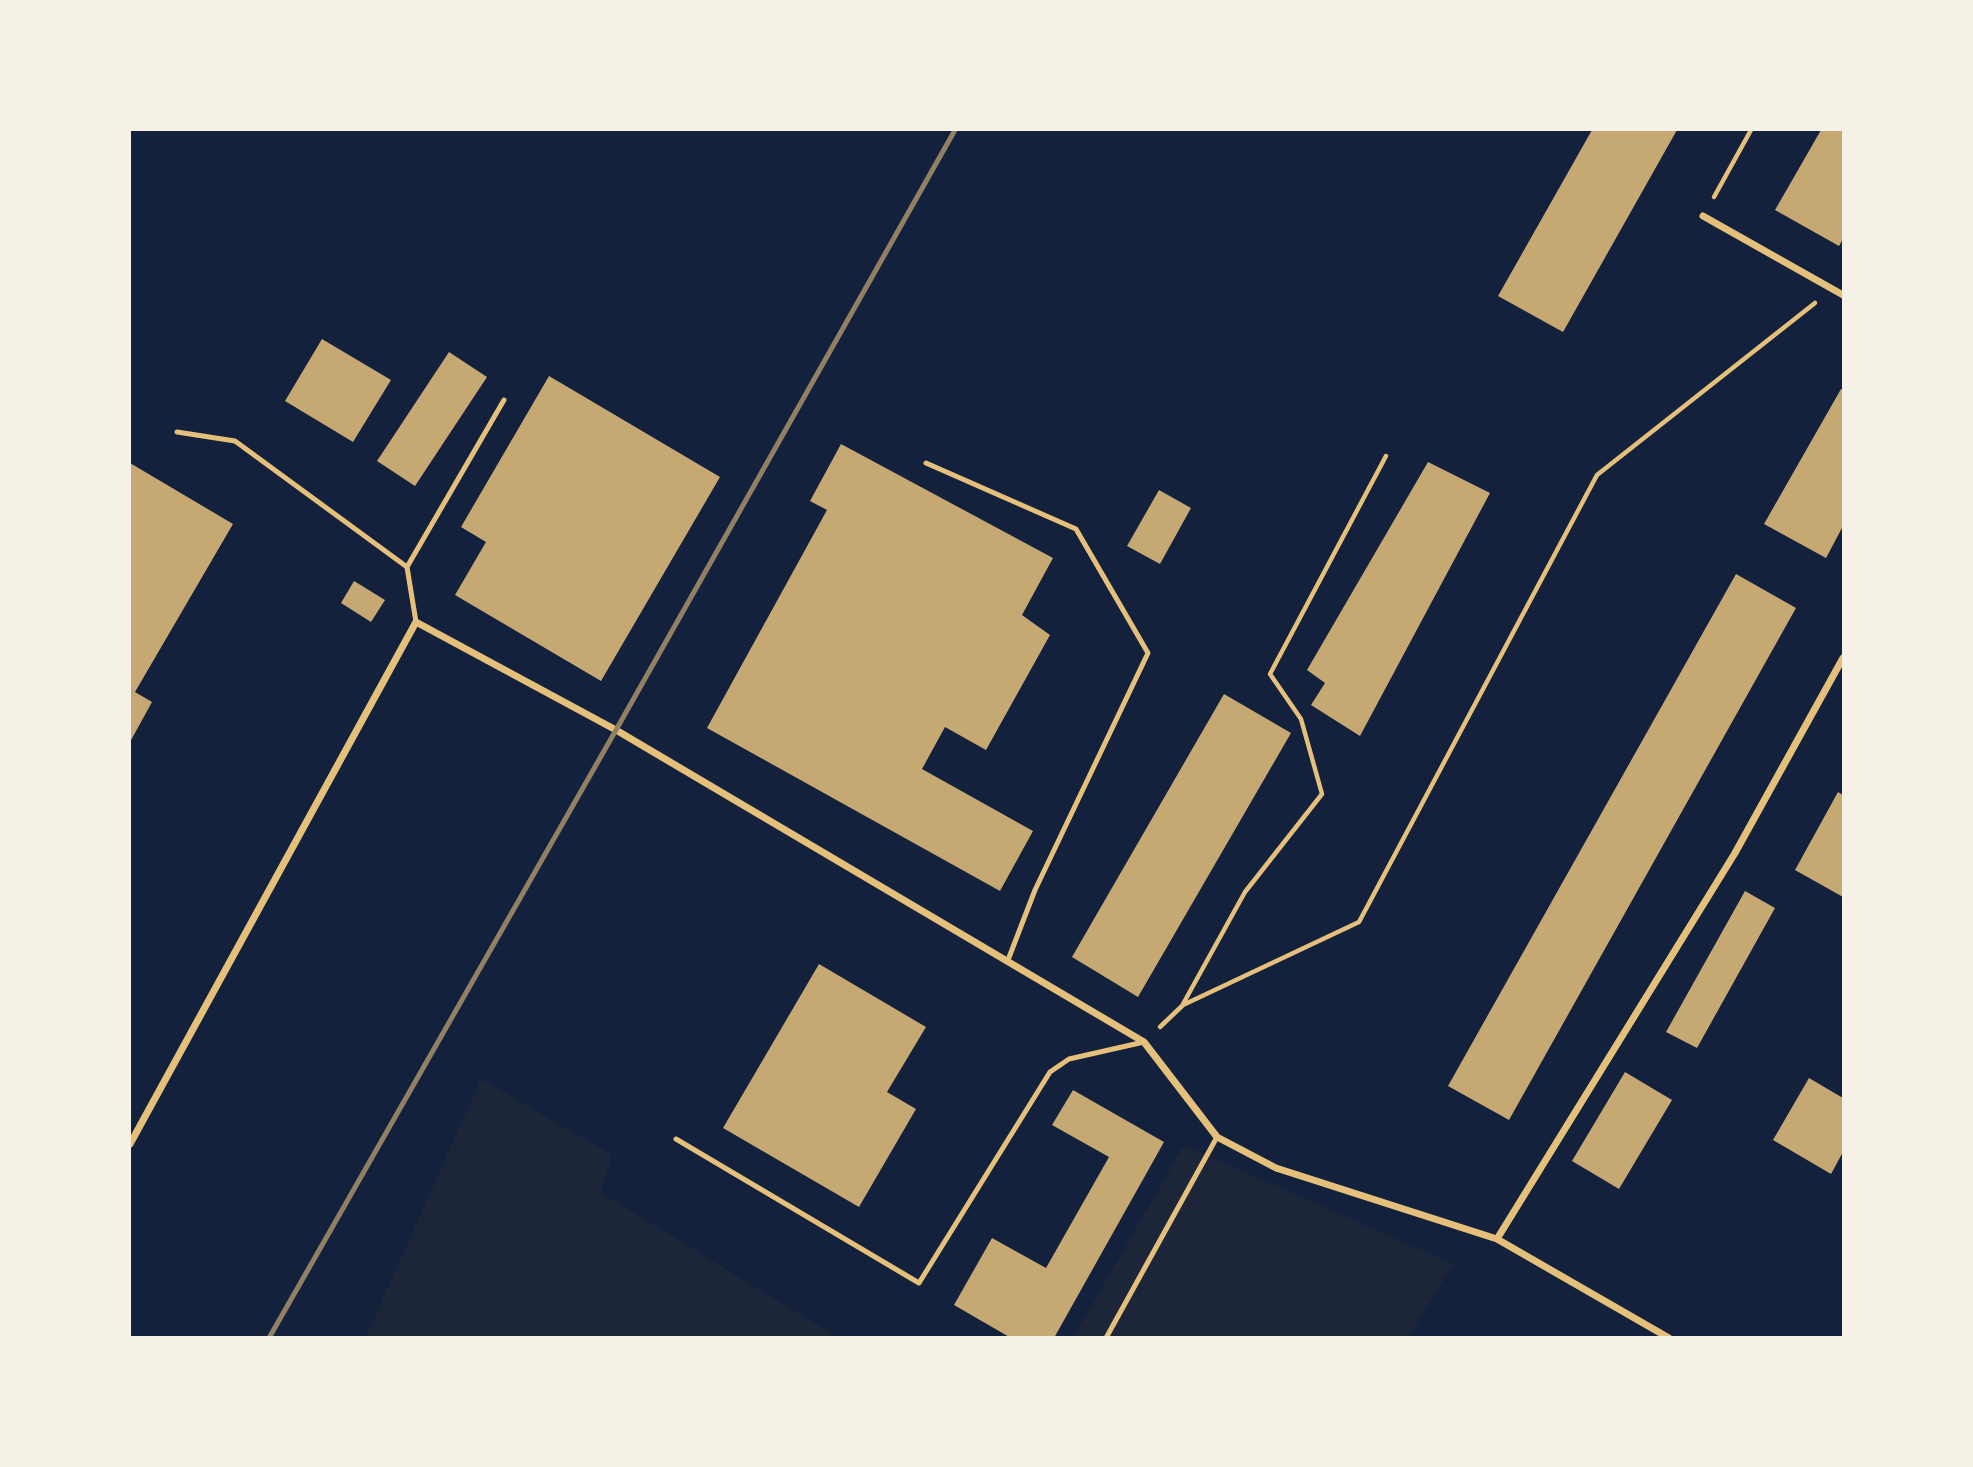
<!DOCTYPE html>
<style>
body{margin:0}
#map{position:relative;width:1973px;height:1467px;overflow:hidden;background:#14213d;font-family:"Roboto Condensed",sans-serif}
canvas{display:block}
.frame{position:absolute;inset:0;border:131px solid #f6f1e7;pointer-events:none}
</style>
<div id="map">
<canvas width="1973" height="1467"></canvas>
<div class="frame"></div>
</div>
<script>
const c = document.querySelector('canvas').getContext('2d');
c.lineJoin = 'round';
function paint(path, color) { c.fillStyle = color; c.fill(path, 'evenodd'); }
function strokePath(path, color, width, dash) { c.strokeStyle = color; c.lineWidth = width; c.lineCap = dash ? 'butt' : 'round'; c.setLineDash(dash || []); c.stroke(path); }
paint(new Path2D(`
 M481 1079 612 1155 600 1192 837 1337H366Z
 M1184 1145 1453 1264 1409 1337 1073 1338Z`), '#1d2539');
paint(new Path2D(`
 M1592 130H1677L1563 332 1498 296Z
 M1821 130H1843V239L1839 246 1775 210Z
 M322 339 391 380 353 442 285 401Z
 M449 352 487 377 415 486 377 461Z
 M549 376 720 477 601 681 455 595 486 542 461 527Z
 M1841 389 1843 390V526L1826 558 1764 524Z
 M841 444 1053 558 1022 615 1050 635 986 750 945 727 922 769 1033 831 1000 891 707 728 827 510 810 501Z
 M1428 462 1490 493 1360 736 1311 705 1325 683 1307 670Z
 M130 463 233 524 135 692 152 702 130 742Z
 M1159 490 1191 508 1160 564 1127 546Z
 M1736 574 1796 608 1509 1120 1448 1086Z
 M354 581 385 600 371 622 341 603Z
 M1224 694 1291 733 1138 997 1072 957Z
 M1838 792 1843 795V897L1795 870Z
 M1745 891 1775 908 1697 1048 1666 1032Z
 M819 964 926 1027 887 1092 916 1109 859 1207 723 1128Z
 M1625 1072 1672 1100 1619 1189 1572 1161Z
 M1809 1078 1843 1098V1152L1831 1174 1773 1140Z
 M1073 1090 1164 1142 1054 1338H1011L954 1305 992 1238 1046 1268 1109 1157 1052 1125Z`), '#c6a872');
strokePath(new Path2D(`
 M1714 197 1751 130
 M1183 1004 1245 892 1322 794 1301 719 1270 674 1386 456
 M1160 1027 1183 1005 1359 922 1597 475 1815 303`), '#e5c07b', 4.5);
strokePath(new Path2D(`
 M177 432 235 441 407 567
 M926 463 1076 529 1148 653 1035 890 1008 960
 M416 622 407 567 504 400
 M676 1139 919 1283 1050 1072 1069 1059 1144 1042
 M1106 1338 1217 1137`), '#e5c07b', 5);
strokePath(new Path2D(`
 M1703 216 1843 295
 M130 1144 416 622 616 730 1144 1042 1217 1137 1276 1168 1497 1239 1669 1338
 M1497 1239 1735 853 1843 658`), '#e5c07b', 7);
strokePath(new Path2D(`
 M269 1338 616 730 955 130`), '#918062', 5);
</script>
